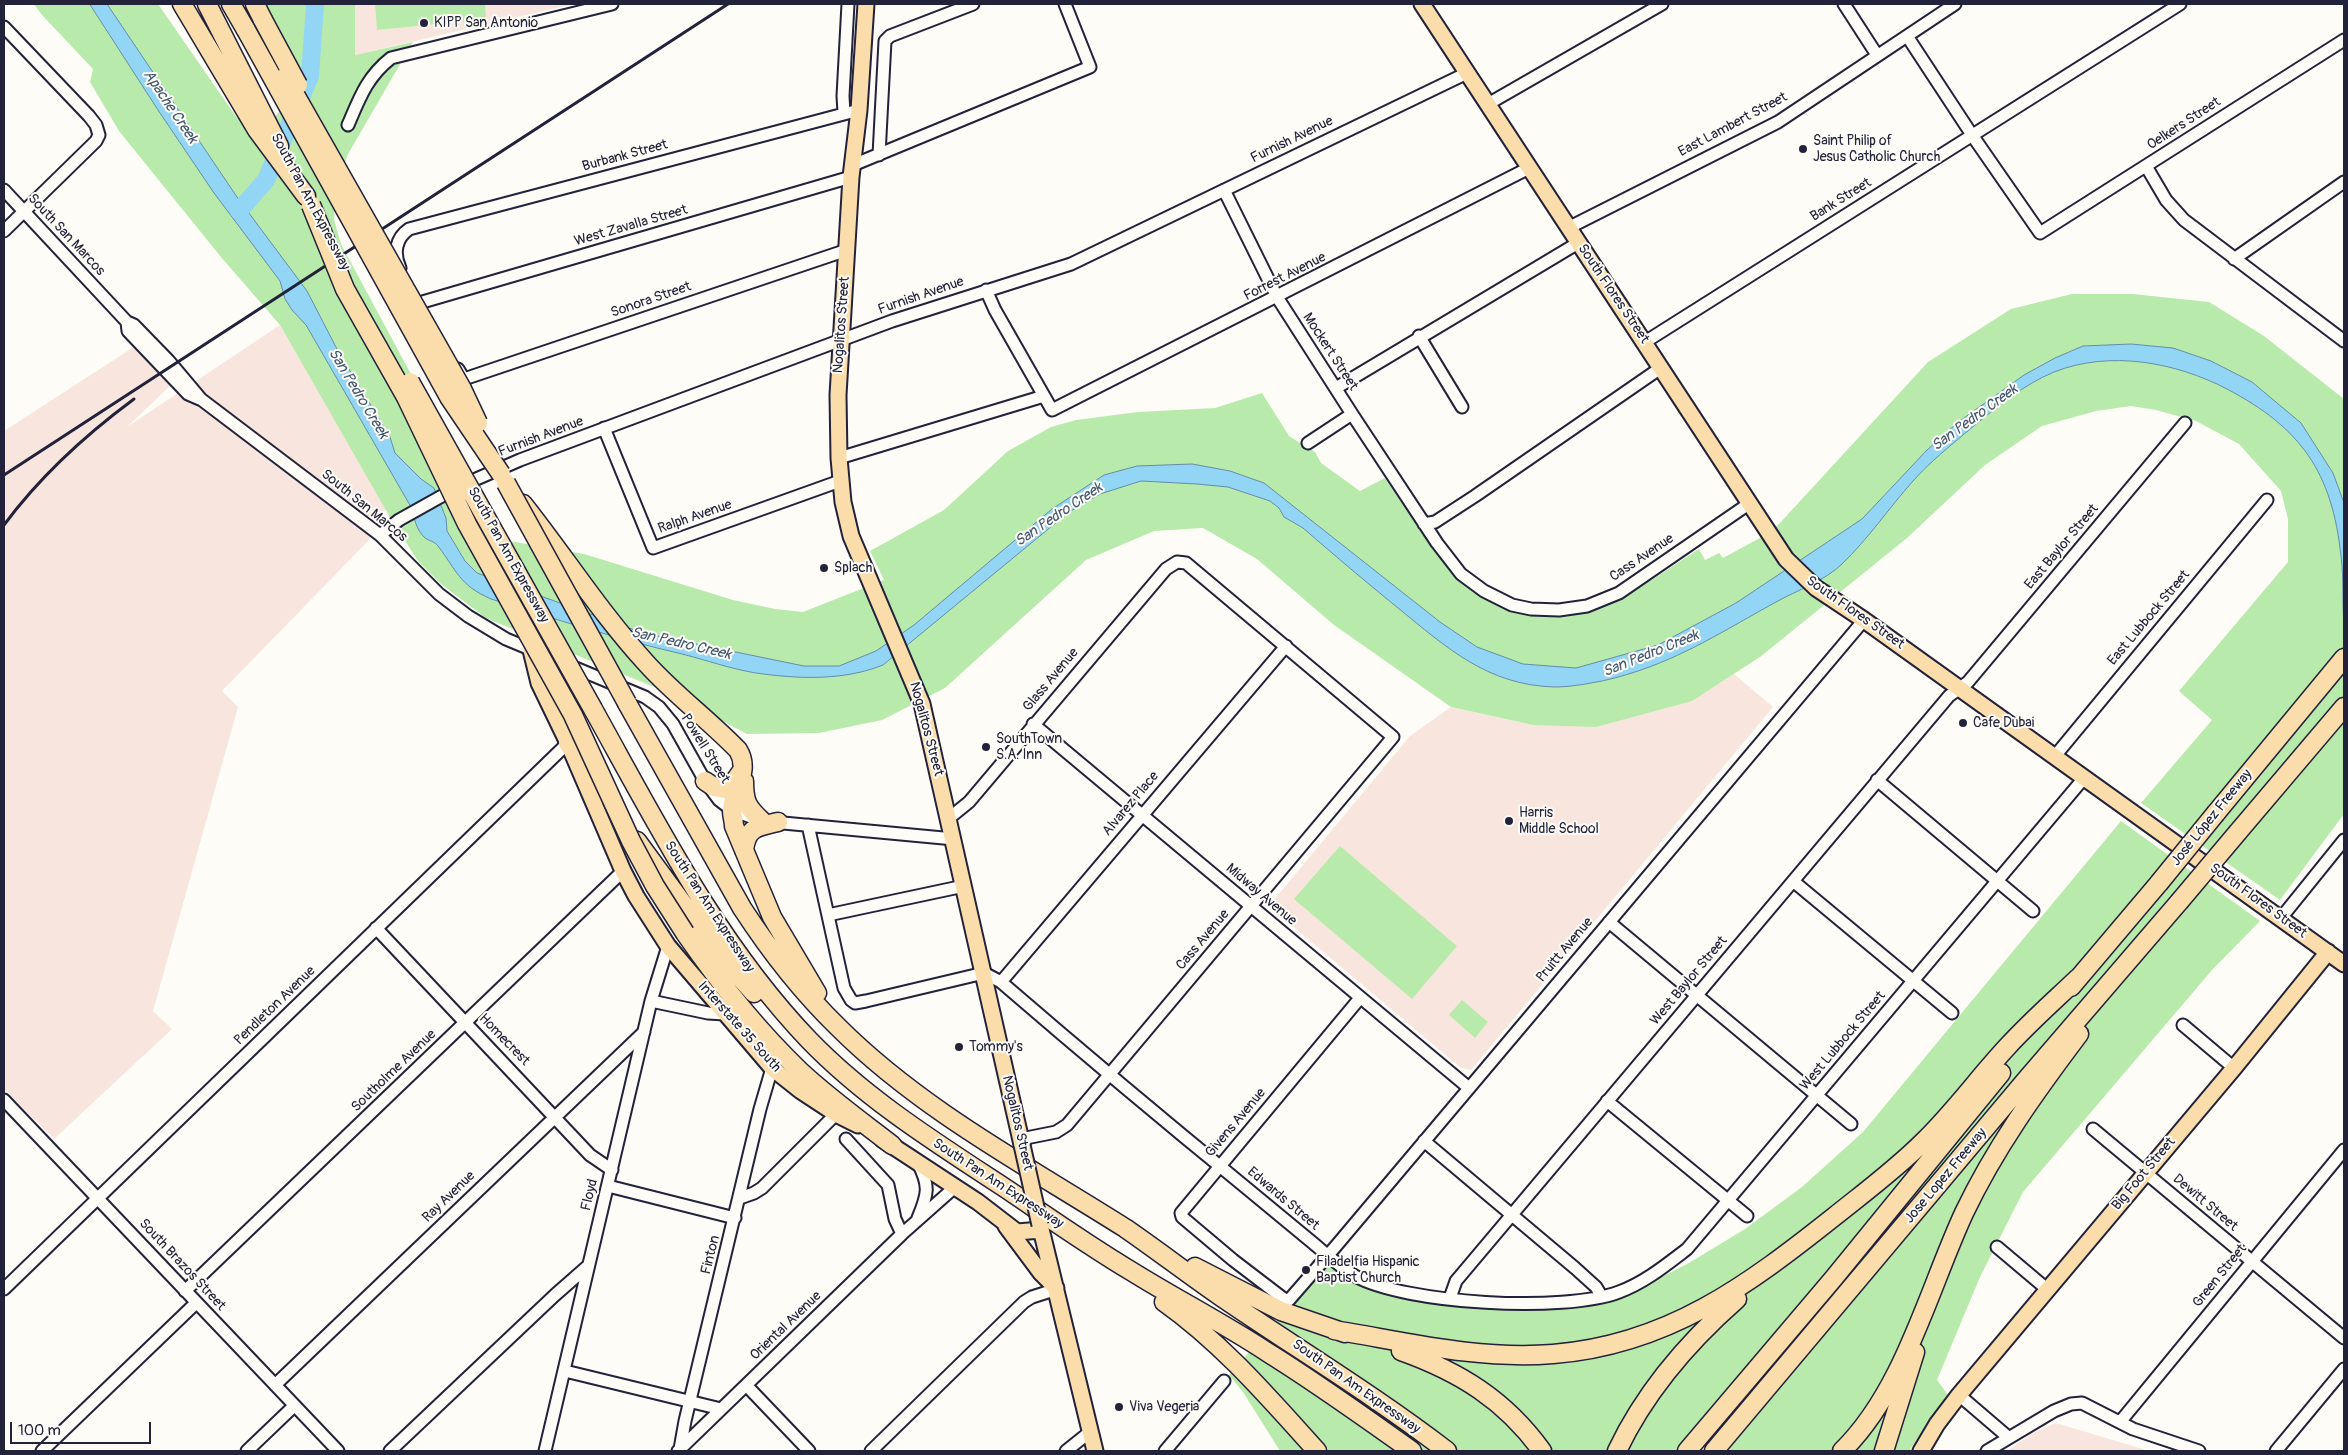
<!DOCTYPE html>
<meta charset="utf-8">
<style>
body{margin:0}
#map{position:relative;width:2348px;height:1455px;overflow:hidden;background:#fdfcf7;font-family:Pangolin,sans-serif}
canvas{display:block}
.frame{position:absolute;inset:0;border:5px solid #22223b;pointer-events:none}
.scale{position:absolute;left:10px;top:1422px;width:141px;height:22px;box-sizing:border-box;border:2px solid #22223b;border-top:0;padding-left:6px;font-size:15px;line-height:18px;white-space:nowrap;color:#22223b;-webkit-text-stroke:4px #fdfcf7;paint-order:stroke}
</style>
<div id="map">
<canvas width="2348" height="1455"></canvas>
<div class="frame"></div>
<div class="scale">100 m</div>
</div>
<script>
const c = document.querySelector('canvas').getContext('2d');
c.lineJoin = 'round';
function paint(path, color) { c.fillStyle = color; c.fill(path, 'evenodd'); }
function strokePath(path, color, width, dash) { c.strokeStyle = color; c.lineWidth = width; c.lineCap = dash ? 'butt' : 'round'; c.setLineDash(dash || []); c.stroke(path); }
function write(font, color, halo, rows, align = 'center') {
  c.font = font + ' Pangolin,sans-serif'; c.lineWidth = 4; c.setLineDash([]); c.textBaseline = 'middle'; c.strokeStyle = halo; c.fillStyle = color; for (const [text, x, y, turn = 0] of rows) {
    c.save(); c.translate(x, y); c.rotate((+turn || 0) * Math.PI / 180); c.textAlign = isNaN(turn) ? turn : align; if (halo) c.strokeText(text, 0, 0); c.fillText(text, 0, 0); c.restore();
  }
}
paint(new Path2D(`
 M355 4H574L355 55Z
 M280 325 386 509 369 540 222 691 238 707 153 1011 172 1029 54 1139 4 1089V431L137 345 172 384 127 427Z
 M1734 674 1773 707 1471 1070 1461 1068 1269 906 1410 736 1451 707 1533 725 1693 700Z
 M2056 1423 2146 1450 2149 1451H2007L2035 1432Z`), '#f8e6de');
paint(new Path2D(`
 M34 4H158L237 118H274L285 105 301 70 263 4H355V55L413 42 348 154 337 187 334 220 341 244 413 378 445 465 477 524 498 539 584 554 733 600 775 609 803 612 884 580 870 551 944 510 1008 451 1051 427 1076 420 1138 412 1215 408 1262 393 1289 436 1315 452 1321 463 1360 491 1385 478C1403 505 1421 533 1442 559 1448 566 1454 576 1461 582 1504 618 1560 624 1611 602 1642 589 1670 567 1699 549L1705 560 1719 553 1723 558 1758 539 1779 524 1928 362 2011 309 2072 294H2133L2209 302 2264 336 2344 399V814L2280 900 2141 803 2212 720 2179 691 2288 562V519L2281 491 2239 444 2196 421 2156 410 2131 406 2096 411 2042 426 1985 465 1907 538 1760 657 1692 701 1596 727 1533 725 1451 707 1334 625 1257 559 1203 528 1154 531 1086 560 945 688 882 720 819 733 747 734 676 696 486 618 441 584 418 561 391 519 280 325 221 257 119 131 90 82 93 69 42 15Z
 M375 4H485L486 19 377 30Z
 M2121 821 2260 921 2212 970 2023 1192 1980 1277 1937 1380 1948 1395 1909 1451H1280L1243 1392 1229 1375 1328 1263 1352 1281 1418 1300 1498 1310 1578 1308 1600 1303 1628 1294 1689 1263 1745 1229 1802 1187 1863 1132Z
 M1340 846 1457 946 1412 999 1294 899Z
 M1462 1000 1488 1022 1475 1038 1449 1015Z`), '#b8ebab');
const water = new Path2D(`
 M90 4H107L237 197 307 291 338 351 390 437 395 453 421 479 434 488 446 518 447 531 465 561 477 573 643 633 804 666H839L876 651 914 625 1052 509 1104 475 1137 466 1192 464 1230 471 1264 483 1440 622 1477 647 1523 664 1576 668 1658 645 1736 603 1862 519 1927 450 1957 423 2024 375 2055 358 2083 346 2131 344 2173 348 2211 361 2252 382 2301 423 2333 473 2344 503V625C2342 602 2344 579 2341 556 2332 472 2301 428 2227 389 2175 362 2110 350 2054 372 2023 385 1995 408 1969 430 1950 446 1930 462 1913 481 1889 508 1868 539 1842 564 1826 580 1796 591 1776 602 1716 635 1670 666 1602 681 1586 684 1570 687 1554 687 1487 685 1446 647 1398 608 1366 582 1334 555 1303 528L1284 517 1279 508 1270 501 1228 487 1197 484 1141 481 1100 494 1069 512 883 665C843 681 798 679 756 673 731 669 706 660 682 654 617 639 555 619 491 599 459 585 457 571 438 546 434 541 429 541 425 538 416 530 414 517 411 507L306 325 292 310 285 299 280 281 214 193 158 110Z`);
paint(water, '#92d5f4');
strokePath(water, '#658daa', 1);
strokePath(new Path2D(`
 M239 211 266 180 310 76 315 4`), '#92d5f4', 18);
const minor = new Path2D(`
 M1844 4 1877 55
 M4 27 89 116 96 125 99 135 96 141 4 231
 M1907 36 1972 135 2040 233 2344 40
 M1488 104 1662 4
 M844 113 843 96 848 4
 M348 125C360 97 367 77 391 58L612 4
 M879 155 885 41 890 36 973 4
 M853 165 1090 67 1065 4
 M2146 166 2166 200 2184 220 2344 341
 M4 190 127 322 134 325 169 361 201 399
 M1224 190 1277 297 1352 414 1437 543 1461 574 1484 591 1512 605 1531 609 1559 610 1587 606 1619 593 1750 503
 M1568 228 1778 122 1955 4
 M2234 259 2344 182
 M400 268C393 253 396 238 409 229L859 110
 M986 290 995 310 1052 410 1529 168
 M419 303 851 177
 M127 322 128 331 188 394 202 400 380 535 439 594 468 616 506 639 645 697 659 707 673 724 705 781 719 800 732 810 762 821 954 839
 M1419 336 1462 407
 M1645 342 2180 4
 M458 369 464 379 847 250
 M1336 388 1578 243
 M604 428 653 548 840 481
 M1308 443 1352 414
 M839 458 1044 396
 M1424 524 1435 522 1475 496 1662 367
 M380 535 399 520 458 487 520 460 892 321 1071 264 1467 73
 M1033 724 1469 1088
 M2055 756 2267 500
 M1877 780 2033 911
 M948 819 969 802 1166 569 1177 562 1186 563 1393 737 1067 1125 1056 1132 1021 1139
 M808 825 844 988 851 1000 855 1003 866 1001 984 973 1001 982C1081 1051 1162 1119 1244 1186 1267 1205 1290 1224 1313 1243 1326 1254 1340 1267 1355 1276 1406 1304 1564 1313 1619 1292 1644 1283 1666 1265 1687 1249L2084 778
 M1793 881 1952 1013
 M828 915 964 886
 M2281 918 2344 840
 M1609 922 1851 1124
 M376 928 590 1155 612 1170
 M1001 982 1286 646
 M1360 998 1181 1213 1182 1217 1233 1260 1284 1299 1289 1300 1336 1246 1864 620
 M651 1001 708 1013 725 1014
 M2183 1025 2234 1068
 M4 1100 338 1451
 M1607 1101 1747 1216
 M2093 1129 2344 1338
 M846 1139 888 1185 895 1219 902 1234
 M1424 1141 1575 1268 1596 1287 1602 1297
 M918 1163C930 1186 928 1194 918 1218
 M608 1186 735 1218
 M740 1198 754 1193 762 1188 836 1114
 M1997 1247 2048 1290
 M4 1289 568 743
 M185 1291 623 871
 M1450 1298 1456 1281 1949 696 1968 682 2185 423
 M565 1371 721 1409
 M275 1385 644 1032
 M746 1385 809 1451
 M1959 1395 2008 1437
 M2120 1422 2344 1150
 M680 1449 685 1421 760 1109 772 1068
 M42 1451 196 1303
 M247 1451 294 1406
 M390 1451 555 1295 588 1266
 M545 1451 651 1001 668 946
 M678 1451 902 1234 955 1187
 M871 1451 1024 1302 1032 1297 1057 1289
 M1066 1451 1091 1431
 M1165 1451 1224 1381
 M1987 1451 2054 1411 2071 1404 2082 1403 2133 1429 2199 1451
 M2276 1451 2344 1369`);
const major = new Path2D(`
 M866 4 859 110 851 177 838 395 839 458 843 502 851 536 922 704 1022 1145
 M1422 4 1786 559 1816 588 1864 620 2344 964
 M531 650 539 683 568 743 623 871 636 896 668 946 772 1068 801 1091 836 1114 858 1125
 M882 1139 978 1202 1017 1232 1041 1230
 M1040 1225 1095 1451
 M1006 1226 1041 1273 1056 1288
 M1921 1451 1937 1424 1959 1395 2234 1068 2328 952`);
const highway = new Path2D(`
 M182 4 257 130 306 196
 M207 4 279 146
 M231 4 246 30
 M255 4 263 20
 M523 504C565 557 601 614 647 664 675 695 709 720 738 750 751 771 733 789 732 811 732 816 734 821 734 826L772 917 817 993
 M627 703 742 908C770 951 801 991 838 1027 920 1109 1027 1166 1125 1228 1157 1250 1188 1274 1220 1296 1296 1348 1374 1395 1447 1451
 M593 709C657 824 717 944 809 1040 867 1100 938 1144 1008 1190 1048 1217 1089 1246 1131 1271 1176 1299 1223 1323 1267 1352 1317 1383 1364 1417 1412 1451
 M568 743 605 795
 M705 781 714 787 725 789 731 786 741 772
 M744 781C744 802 747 807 762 821
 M2216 813 2344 658
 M2238 832 2344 707
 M637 841 722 957 754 993
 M744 850C747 827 757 827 778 822
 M685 933C719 982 756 1029 800 1071 829 1098 861 1121 892 1145
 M2071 987 2159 883
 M1195 1267 1281 1311 1345 1333
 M1164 1302C1223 1344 1269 1398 1317 1451
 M1334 1330C1407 1342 1478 1360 1553 1354 1668 1345 1748 1285 1835 1216 1865 1192 1896 1169 1923 1142 1954 1112 1979 1077 2008 1046 2030 1022 2055 1000 2078 978
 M1401 1351C1460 1372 1505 1400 1542 1451
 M1617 1451C1645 1392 1688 1342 1737 1299
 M1687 1451 1833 1279 2001 1073
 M1714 1451 2025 1081 2179 902
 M1842 1451C1904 1390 1928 1291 1964 1213 1995 1148 2036 1091 2079 1034
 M1884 1451 1915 1352`);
strokePath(minor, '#22223b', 15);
strokePath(major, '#22223b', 19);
strokePath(highway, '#22223b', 21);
strokePath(minor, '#fdfcf7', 11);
strokePath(major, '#fbddab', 15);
strokePath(highway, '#fbddab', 18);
strokePath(new Path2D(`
 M4 475 728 4
 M4 525C41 475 84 436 134 399`), '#22223b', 3);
const majorBridge = new Path2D(`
 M1022 1145 1040 1225`);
const highwayBridge = new Path2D(`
 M263 20 298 85
 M246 30 449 397 501 474
 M285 77 462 389 478 423
 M311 205 345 289 406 397 467 524 573 715 631 841 655 886 685 933
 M410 382 593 709
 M506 483 627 703
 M2159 883 2216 813
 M2179 902 2238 832`);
strokePath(majorBridge, '#22223b', 19, []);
strokePath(highwayBridge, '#22223b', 21, []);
strokePath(majorBridge, '#fbddab', 15);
strokePath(highwayBridge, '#fbddab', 18);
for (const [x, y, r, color] of [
 [424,23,5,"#22223b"],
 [1803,149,5,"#22223b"],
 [824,568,5,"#22223b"],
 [1963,723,5,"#22223b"],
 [986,747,5,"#22223b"],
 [1509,821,5,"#22223b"],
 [959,1047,5,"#22223b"],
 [1306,1270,5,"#22223b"],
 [1119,1407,5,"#22223b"]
]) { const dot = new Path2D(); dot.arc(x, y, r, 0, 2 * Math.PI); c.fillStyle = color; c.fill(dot); strokePath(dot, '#fdfcf7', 2); }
write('14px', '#22223b', '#fdfcf7', [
 ["KIPP San Antonio",434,23],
 ["Saint Philip of",1813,141],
 ["Jesus Catholic Church",1813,157],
 ["Splach",834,568],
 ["Cafe Dubai",1973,723],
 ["SouthTown",996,739],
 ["S.A. Inn",996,755],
 ["Harris",1519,813],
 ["Middle School",1519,829],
 ["Tommy's",969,1047],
 ["Filadelfia Hispanic",1316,1262],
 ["Baptist Church",1316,1278],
 ["Viva Vegeria",1129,1407]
], 'left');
write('14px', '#22223b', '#fdfcf7', [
 ["Oelkers Street",2184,124,-33],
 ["East Lambert Street",1733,125,-28],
 ["Furnish Avenue",1292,140,-26],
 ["Burbank Street",625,156,-15],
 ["Bank Street",1841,200,-32],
 ["South Pan Am Expressway",310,202,62],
 ["West Zavalla Street",631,226,-16],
 ["South San Marcos",66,235,47],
 ["Forrest Avenue",1285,277,-27],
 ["South Flores Street",1613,294,56],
 ["Furnish Avenue",921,296,-19],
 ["Sonora Street",651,300,-19],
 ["Nogalitos Street",842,325,-86],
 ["Mockert Street",1330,352,57],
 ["Furnish Avenue",541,437,-21],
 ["South San Marcos",364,506,39],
 ["Ralph Avenue",695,517,-19],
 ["East Baylor Street",2062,547,-50],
 ["South Pan Am Expressway",508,555,61],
 ["Cass Avenue",1642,558,-34],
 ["South Flores Street",1855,613,35],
 ["East Lubbock Street",2149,618,-50],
 ["Glass Avenue",1051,680,-50],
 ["Nogalitos Street",926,729,75],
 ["Powell Street",705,749,58],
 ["Alvarez Place",1131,804,-50],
 ["José López Freeway",2212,818,-51],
 ["Midway Avenue",1261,895,40],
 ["South Flores Street",2258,901,36],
 ["South Pan Am Expressway",709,907,57],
 ["Cass Avenue",1203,940,-50],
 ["Pruitt Avenue",1565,950,-50],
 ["West Baylor Street",1689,981,-50],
 ["Pendleton Avenue",275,1006,-44],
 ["Interstate 35 South",739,1027,48],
 ["Homecrest",504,1040,46],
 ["West Lubbock Street",1843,1041,-50],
 ["Southolme Avenue",394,1071,-44],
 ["Nogalitos Street",1017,1123,77],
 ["Givens Avenue",1236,1123,-50],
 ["Big Foot Street",2144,1174,-50],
 ["Jose Lopez Freeway",1946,1176,-50],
 ["South Pan Am Expressway",998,1184,33],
 ["Floyd",590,1195,-76],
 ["Ray Avenue",449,1197,-44],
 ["Edwards Street",1283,1199,40],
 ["Dewitt Street",2205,1203,40],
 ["Finton",711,1255,-76],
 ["South Brazos Street",182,1265,47],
 ["Green Street",2220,1276,-51],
 ["Oriental Avenue",786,1326,-44],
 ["South Pan Am Expressway",1356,1387,35]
]);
write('italic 15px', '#445872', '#fdfcf7', [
 ["Apache Creek",170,107,56],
 ["San Pedro Creek",358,394,59],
 ["San Pedro Creek",1975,418,-36],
 ["San Pedro Creek",1059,515,-34],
 ["San Pedro Creek",681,644,13],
 ["San Pedro Creek",1651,654,-22]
]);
</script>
